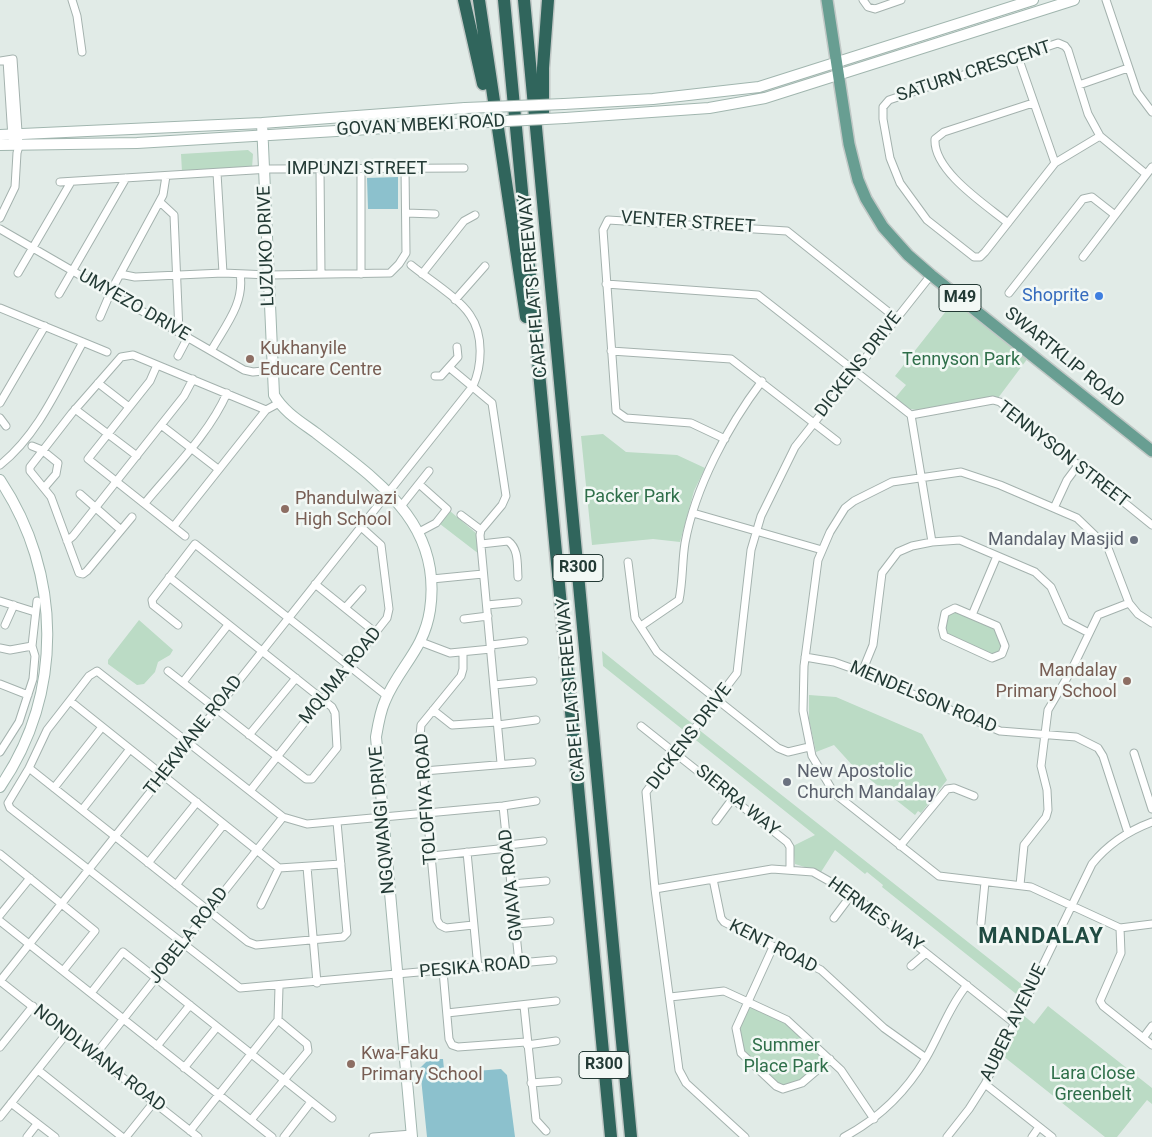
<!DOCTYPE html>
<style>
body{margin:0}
canvas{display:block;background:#e1ebe7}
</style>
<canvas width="1152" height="1137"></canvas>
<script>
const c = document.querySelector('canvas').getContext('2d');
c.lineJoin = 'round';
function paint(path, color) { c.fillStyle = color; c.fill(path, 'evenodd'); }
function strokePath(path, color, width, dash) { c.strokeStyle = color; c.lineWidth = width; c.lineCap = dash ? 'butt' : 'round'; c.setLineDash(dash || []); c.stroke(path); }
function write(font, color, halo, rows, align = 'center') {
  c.font = font + ' Roboto,sans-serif'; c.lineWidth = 5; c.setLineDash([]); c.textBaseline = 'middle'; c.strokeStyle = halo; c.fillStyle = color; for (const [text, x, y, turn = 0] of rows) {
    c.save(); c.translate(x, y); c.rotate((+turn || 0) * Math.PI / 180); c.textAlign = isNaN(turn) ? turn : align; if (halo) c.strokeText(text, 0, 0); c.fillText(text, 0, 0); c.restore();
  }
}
paint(new Path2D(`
 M248 150 253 154 252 168 182 172 181 154Z
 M954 301 1028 358 998 398 917 410 910 409 895 398 906 385 895 376Z
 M603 434 626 452 677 455 705 468 694 491 680 542 653 539 592 545 581 436Z
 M450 511 477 534 479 554 440 524Z
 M952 610 995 628 1003 645 1000 653 993 655 949 636 945 632 946 616Z
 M139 620 173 650 170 655 158 662 155 672 144 684 137 685 108 664V660Z
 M602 651 694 725 687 733 603 666Z
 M809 695 836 697 922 734 947 780 921 813 918 811 915 815 853 766 834 745 816 752 809 719Z
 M698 729 1025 987 1020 997 882 887 883 885 867 872 865 874 835 850 821 872 795 864 793 846 815 835 692 737Z
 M1048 1006 1152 1088V1104L1147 1100 1117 1137H1105L1003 1056 1023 1015 1034 1024Z
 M753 1007 787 1024 820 1054 821 1057C820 1070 793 1087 780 1086L743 1051 738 1032 746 1010Z`), '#bbdbc5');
paint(new Path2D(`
 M398 177V209H368L367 178Z
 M429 1059H443L444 1069 451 1073 501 1069 507 1075 515 1137H427L420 1068Z`), '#8cc1cd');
const street = new Path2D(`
 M72 0 77 16 82 52
 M863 0 868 7 875 9 901 0
 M1106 0 1137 92 1152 112
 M1018 57 1055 163
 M7 60 12 138
 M0 61 13 59 19 146 17 153 15 187 0 218
 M1079 85 1128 68
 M1100 136 1088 114 1068 50 1065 46 1058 43 889 100 883 107V119L890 158 900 183 927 220 974 257H980L985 252 1055 163 1100 136 1146 174
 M320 169 321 274
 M217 173 223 273
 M60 182 270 169 464 168
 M160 202 174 215 179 332
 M406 213 435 214
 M1008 223C986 205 933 171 935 139L944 132 1033 103
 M0 229 244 370 253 372 272 370
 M1083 257 1152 167
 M18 273 71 182
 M120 274 135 277 223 273 269 275 390 273 399 264 406 253 405 168
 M361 274V169
 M422 274 464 221 475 215
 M606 284 758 295 911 415 932 542
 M1009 293 1083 199 1092 197 1115 215
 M59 294 126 178
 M455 300 485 266
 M0 308 107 352
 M100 317 112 289 163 195 166 176
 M211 351C225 326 245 303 240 274
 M611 351 731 359 837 441
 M178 356 188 337
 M157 365 150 381 88 459 185 536
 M450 368 492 403 506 496 502 505 481 530 480 535 501 763
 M435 376H441L458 357 457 347
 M98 383 129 407
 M0 403 45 326
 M75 409 137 456
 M911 415 993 400 1000 402 1152 525
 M0 418 6 426
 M161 425 218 469
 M725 439 691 423 626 418 616 411 603 230 608 220 787 231 896 318
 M32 446 42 450 58 463 56 474 44 488
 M0 465C39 434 59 385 83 342
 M80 494 121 530
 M145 503C173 469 209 434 227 393
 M402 505 429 471
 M1054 508 1067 480 1079 464
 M693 513 822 550
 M461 515 481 530
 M132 517 87 571 83 574 79 573 51 497 30 471V467L72 413 121 357 133 355 266 410
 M174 526 266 410 279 403
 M419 532 436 523 447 509 419 484
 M67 541 73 536 184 396 193 379
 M481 544 508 541C519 549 517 564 518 577
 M628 562 635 618 657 652 778 748 788 752 809 747
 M432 579 483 574
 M315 584 376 633
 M0 601 35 612
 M487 605 518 602
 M345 608 362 589
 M955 608 997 626 1005 646 1002 654 992 658 944 636 942 628 945 613Z
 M972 615 997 556
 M464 619 488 616
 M1152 623 1138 614 1129 603 1108 548 1077 518 1000 485 961 472 892 482 854 501 845 508 830 532 818 560 804 666 803 711 812 756 834 793 939 876 1031 887 1120 928 1152 924
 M5 625 14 605
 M178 625 153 605 152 600 195 544 387 696
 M641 626 679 600C683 581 682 561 685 543 695 487 728 426 762 381
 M421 642 450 653 491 649
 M491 645 524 641
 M0 648 10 650 32 646
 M463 652V669L461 676 421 725 420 736 437 920 440 925 446 928 473 925
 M805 657 834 662 851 668 1000 731 1076 737 1098 748 1103 756 1128 833
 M168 671 306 779H312L337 748 335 713 332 707 169 577
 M862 672 873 645 882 573 898 552 912 546 932 542 960 540 1035 572 1051 587 1066 621 1089 633
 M183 682 228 625
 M0 684 28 695
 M494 685 533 681
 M70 701 279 868 341 864
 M433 710 452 725 497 722
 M498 725 536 720
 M641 726 787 842 790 847V868
 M249 735 296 678
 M0 752 19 722 33 679 35 656 32 646 37 601
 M1134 753 1152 809
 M29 768 248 942 256 945 343 937 347 933 337 822
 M424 771 532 762
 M54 788 102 727
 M250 791 387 618 389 609 381 545 360 526
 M536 801 503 806 307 824 283 817 97 671 89 676 47 730 29 768 8 803 10 808 240 988 553 960
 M503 806 519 963
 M82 810 130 749
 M716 821 733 798
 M508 845 543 841
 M900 846 947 789 954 788 974 796
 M467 852 478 968
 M0 854 95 931 63 971
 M432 856 508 848
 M148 863 197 802
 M307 867 317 983
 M713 879 721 918 724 922 821 970 884 1028 926 1058
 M512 884 546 881
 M176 885 224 824
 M1020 885 1024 845 1046 817 1048 810 1047 790 1041 766 1048 710 1071 671 1098 615 1129 603
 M655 889 772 869 813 872 852 894 1014 1023
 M261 905 279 868
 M0 915 30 878
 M834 918 852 894
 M0 921 272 1137
 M981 923 985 882
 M516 924 550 921
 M1120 928 1121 953 1100 1001 1103 1006 1152 1045
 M773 947 736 1028 741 1053 776 1086 783 1089 802 1083 830 1059
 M911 966 926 953
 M443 971 449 1039 452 1045 458 1047 526 1042
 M0 981 473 386C482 366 484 335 470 315 458 297 428 279 411 265
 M0 981 198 1137
 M91 993 123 952 332 1118
 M670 997 724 991 787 1020 841 1070 874 1119
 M524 1006 536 1120 546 1131
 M447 1013 556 1001
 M1143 1038 1152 1026
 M527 1045 556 1041
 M157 1046 190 1005
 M0 1047 33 1006
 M95 1055 283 817
 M184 1068 217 1027
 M38 1070 122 1137
 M531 1083 558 1081
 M985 1084 1052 1137
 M11 1103 55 1137
 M0 1117 67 1033
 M251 1120 308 1051 307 1044 278 1020
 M190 1131 278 1020 279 987
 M27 1137 37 1124
 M126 1137 154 1102
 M284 1137 311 1102
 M373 1137 412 1134
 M745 1137 686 1083 679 1070 655 889 646 792 737 673 751 550 761 516 795 447 931 275
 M844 1137C878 1119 906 1092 926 1058 940 1034 949 1007 967 985
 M947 1137 969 1109 985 1084 1092 864C1108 844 1128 831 1152 822
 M1032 1137 1039 1127`);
const secondary = new Path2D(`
 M564 104 653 99 759 87 1033 0
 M565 118 709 108 765 98 1074 0
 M262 123 274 395C284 412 301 422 316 433 376 480 443 522 430 610 424 650 399 667 385 701 380 712 378 725 376 737L412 1137
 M0 135 262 123 465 108
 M0 145 137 143 469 123
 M0 480C62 573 64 694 0 787`);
const primary = new Path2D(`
 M827 0 849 144 858 180 866 199 883 227 908 255 931 275 1152 451`);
const highway = new Path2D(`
 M464 0 483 84
 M479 0 526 317
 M504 0 611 1137
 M524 0 631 1137
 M543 117V68L548 0`);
strokePath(street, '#a4b2ae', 9);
strokePath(secondary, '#a1b6af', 12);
strokePath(primary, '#c1c8c6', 14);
strokePath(highway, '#c1c8c6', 15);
strokePath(street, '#fff', 7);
strokePath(secondary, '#fff', 10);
strokePath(primary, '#689e92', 11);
strokePath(highway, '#30655c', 12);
const secondaryBridge = new Path2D(`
 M465 108 564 104
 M469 123 565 118`);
strokePath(secondaryBridge, '#a1b6af', 12, []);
strokePath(secondaryBridge, '#fff', 10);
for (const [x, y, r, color] of [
 [1099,296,5,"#3f7fe0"],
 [250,359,5,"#8d6e63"],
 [285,509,5,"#8d6e63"],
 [1134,540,5,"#6b7280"],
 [1127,681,5,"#8d6e63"],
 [787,782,5,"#6b7280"],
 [351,1064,5,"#8d6e63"]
]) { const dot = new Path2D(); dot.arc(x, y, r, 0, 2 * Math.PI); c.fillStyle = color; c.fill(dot); strokePath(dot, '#f2f8f5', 2); }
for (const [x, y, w] of [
 [960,298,42],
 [578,568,50],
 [604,1065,50]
]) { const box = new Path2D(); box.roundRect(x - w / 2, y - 13.5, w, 27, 4); c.fillStyle = '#f2f8f5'; c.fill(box); strokePath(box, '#233a35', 1); }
write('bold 16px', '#233a35', null, [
 ["M49",960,298],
 ["R300",578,568],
 ["R300",604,1065]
]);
write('18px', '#233a35', '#f2f8f5', [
 ["SATURN CRESCENT",974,72,-18],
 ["GOVAN MBEKI ROAD",421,126,-3],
 ["IMPUNZI STREET",357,169],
 ["VENTER STREET",688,223,4],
 ["LUZUKO DRIVE",267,246,-92],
 ["CAPE FLATS FREEWAY",534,286,-95],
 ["UMYEZO DRIVE",134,306,30],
 ["SWARTKLIP ROAD",1064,358,39],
 ["DICKENS DRIVE",859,365,-52],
 ["TENNYSON STREET",1063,455,38],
 ["MQUMA ROAD",341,676,-51],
 ["CAPE FLATS FREEWAY",572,690,-95],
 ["MENDELSON ROAD",923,698,23],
 ["THEKWANE ROAD",194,736,-52],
 ["DICKENS DRIVE",690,737,-53],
 ["TOLOFIYA ROAD",427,799,-94],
 ["SIERRA WAY",737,801,39],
 ["NGQWANGI DRIVE",383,820,-95],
 ["GWAVA ROAD",512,885,-96],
 ["HERMES WAY",875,915,36],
 ["JOBELA ROAD",189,936,-52],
 ["KENT ROAD",773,947,27],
 ["PESIKA ROAD",475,968,-5],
 ["AUBER AVENUE",1014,1023,-64],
 ["NONDLWANA ROAD",99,1059,38]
]);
write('18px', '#366cbe', '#f2f8f5', [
 ["Shoprite",1089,296]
], 'right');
write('18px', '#785e54', '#f2f8f5', [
 ["Kukhanyile",260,349],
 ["Educare Centre",260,370],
 ["Phandulwazi",295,499],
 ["High School",295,520],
 ["Mandalay",1117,671,"right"],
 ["Primary School",1117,692,"right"],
 ["Kwa-Faku",361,1054],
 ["Primary School",361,1075]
], 'left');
write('18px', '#2f6f4a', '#f2f8f5', [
 ["Tennyson Park",961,360],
 ["Packer Park",632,497],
 ["Summer",786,1046],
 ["Place Park",786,1067],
 ["Lara Close",1093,1074],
 ["Greenbelt",1093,1095]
]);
write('18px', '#5b616d', '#f2f8f5', [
 ["Mandalay Masjid",1124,540],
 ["New Apostolic",797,772,"left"],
 ["Church Mandalay",797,793,"left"]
], 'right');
c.letterSpacing = '1px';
write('bold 22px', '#204b42', '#f2f8f5', [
 ["MANDALAY",1041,937]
]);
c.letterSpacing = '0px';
</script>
